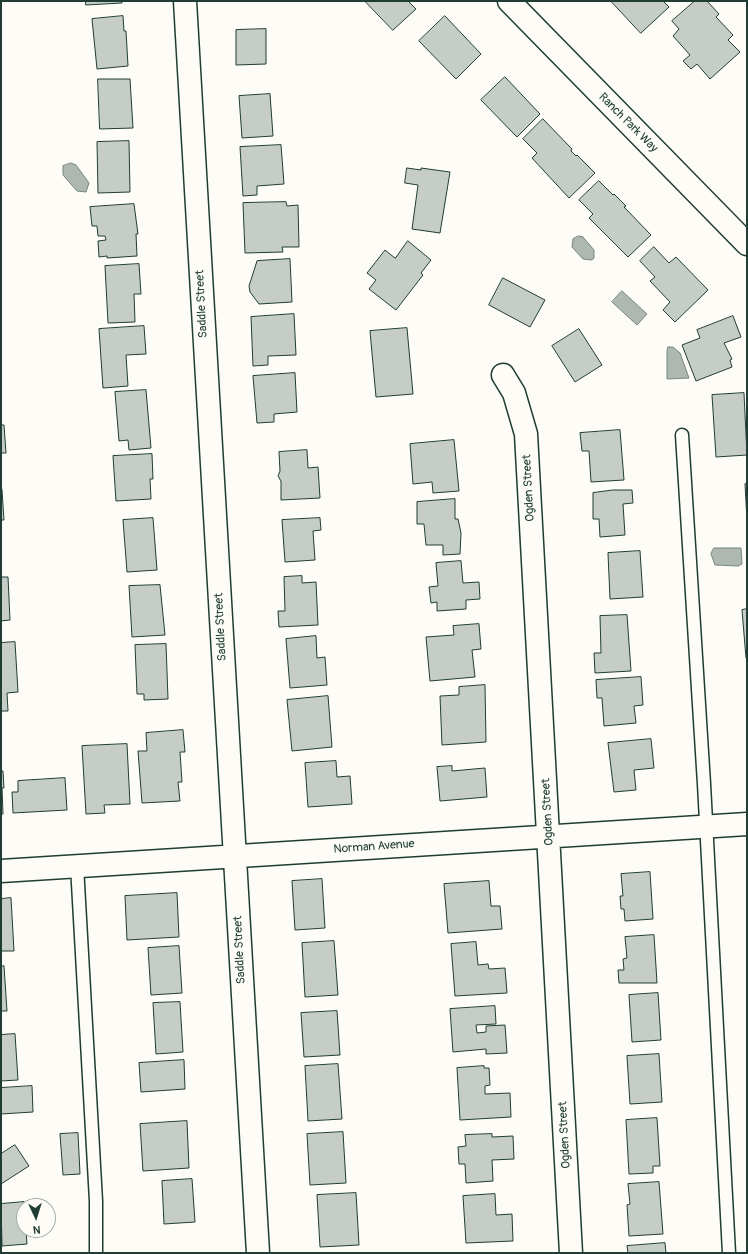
<!DOCTYPE html>
<style>
body{margin:0}
#map{position:relative;width:748px;height:1254px;overflow:hidden;background:#fdfcf7;font-family:Pangolin,sans-serif}
canvas{display:block}
.frame{position:absolute;inset:0;border:2px solid #1f3d34;pointer-events:none}
.north{position:absolute;left:16px;top:1198px;width:40px;height:40px;box-sizing:border-box;background:#fdfcf7;border:1px solid #a4b0a9;border-radius:50%;rotate:176deg;font-size:11px;font-weight:700;line-height:16px;text-align:center;color:#1f3d34}
.north::after{content:'';display:block;margin:auto;width:14px;height:18px;background:#1f3d34;clip-path:polygon(50% 0,100% 100%,50% 72%,0 100%)}
</style>
<div id="map">
<canvas width="748" height="1254"></canvas>
<div class="frame"></div>
<div class="north">N</div>
</div>
<script>
const c = document.querySelector('canvas').getContext('2d');
c.lineJoin = 'round';
function paint(path, color) { c.fillStyle = color; c.fill(path, 'evenodd'); }
function strokePath(path, color, width, dash) { c.strokeStyle = color; c.lineWidth = width; c.lineCap = dash ? 'butt' : 'round'; c.setLineDash(dash || []); c.stroke(path); }
function write(font, color, halo, rows, align = 'center') {
  c.font = font + ' Pangolin,sans-serif'; c.lineWidth = 3; c.setLineDash([]); c.textBaseline = 'middle'; c.strokeStyle = halo; c.fillStyle = color; for (const [text, x, y, turn = 0] of rows) {
    c.save(); c.translate(x, y); c.rotate((+turn || 0) * Math.PI / 180); c.textAlign = isNaN(turn) ? turn : align; if (halo) c.strokeText(text, 0, 0); c.fillText(text, 0, 0); c.restore();
  }
}
const water = new Path2D(`
 M71 163 76 165 89 183 86 192 77 191 63 175V166Z
 M579 236 583 237 594 250V258L592 260 583 259 572 247 573 239Z
 M622 291 647 314 637 325 612 302Z
 M668 347H673L680 353 689 378 667 379V352Z
 M714 548H741L742 564 738 566 715 565 711 554Z`);
paint(water, '#aeb8b1');
strokePath(water, '#75877f', 1);
const building = new Path2D(`
 M86 1H122V3L86 5Z
 M365 1H408L416 9 393 30Z
 M611 1H663L669 7 641 33Z
 M695 1H707L719 14 716 17 733 35 728 40 740 52 710 79 697 64 691 69 683 61 690 55 673 36 679 29 672 21Z
 M123 16 124 31H126L128 66 97 69 92 19Z
 M445 16 481 54 456 79 419 41Z
 M266 29V64L236 65V30Z
 M505 77 540 114 517 137 481 100Z
 M98 79H130L133 128 100 129Z
 M270 94 273 136 242 138 239 96Z
 M543 119 572 149 571 151 576 156 577 155 595 173 569 198 532 158 537 153 523 139Z
 M129 141 130 192 98 193 97 142Z
 M281 145 284 184 257 186V195L243 196 240 147Z
 M407 168 421 170V168L450 172 440 233 412 229 418 185 405 183Z
 M599 181 613 195 614 194 626 206 624 207 651 235 628 257 589 218 593 214 579 200Z
 M286 202 287 206 298 205 299 247H282L283 252 245 253 243 203Z
 M134 204 138 234H136L137 256 107 258V256L99 257 98 241 106 240 105 236H98L97 226H92L90 207Z
 M408 241 431 260 421 273 423 275 396 310 369 289 376 280 367 273 385 250 395 258Z
 M654 247 669 263 676 257 708 290 675 322 663 310 670 302 650 281 655 277 640 261Z
 M290 259 292 302 259 304 250 292 249 286 257 261Z
 M139 264 141 294H134L135 322 108 323 105 266Z
 M503 278 545 300 530 327 489 305Z
 M294 314 296 355 268 356V365L253 366 251 317Z
 M733 316 741 337 724 343 732 359 730 360 732 367 696 381 682 345 700 338 697 330Z
 M144 326 146 354 126 355 128 386 103 388 99 329Z
 M407 328 413 394 376 397 370 331Z
 M579 329 602 365 575 382 552 346Z
 M295 373 297 412 274 414V422L257 423 253 376Z
 M146 390 151 448 129 450 128 440 119 441 115 392Z
 M744 393 747 455 716 457 712 395Z
 M1 425H4L6 453H1Z
 M620 430 624 480 591 482 589 451H582L580 433Z
 M454 440 459 491 433 493 432 482 413 484 410 444Z
 M307 450 308 468 318 467 320 498 281 500V481L278 476 280 471 279 452Z
 M152 454 153 479H150L151 499 116 501 113 456Z
 M747 483V520L745 484Z
 M2 490 4 520H1V491Z
 M613 490H632L633 503 623 504 625 535 600 537 599 519H593V493Z
 M455 499V519H458L461 533 460 554 443 555V545H426L424 524H417V502Z
 M153 518 157 570 127 572 123 520Z
 M320 518 321 530 313 531 315 560 285 562 282 520Z
 M640 551 643 597 610 599 608 553Z
 M461 561 463 583 479 582 480 599 466 600V609L437 611V602L431 603 429 587 438 586 436 563Z
 M302 576V583L316 582 318 625 279 627 278 611H285L284 577Z
 M1 577H8L10 620 1 621Z
 M160 585 165 635 132 637 129 586Z
 M747 609V658H746L742 610Z
 M627 615 631 671 595 673 594 653H601L600 616Z
 M479 624 481 649 472 650 475 677 430 681 426 637 454 635 453 626Z
 M316 636 317 658 325 657 327 685 290 688 286 639Z
 M15 642 18 692 7 693 8 711H1V643Z
 M166 644 168 699 144 700V694H137L135 645Z
 M641 677 643 705 634 706 636 723 604 726 602 698H597L596 680Z
 M485 685 486 742 442 745 440 696 459 695V687Z
 M328 696 332 747 292 751 287 700Z
 M183 730 185 752H180L182 782H178L180 801 142 803 138 751H147L146 733Z
 M651 739 654 768 634 770 636 790 614 792 608 743Z
 M127 744 130 804 104 805 105 813 86 814 82 746Z
 M336 761 337 777 350 776 352 804 308 807 305 763Z
 M452 766V771L485 768 487 797 440 801 437 767Z
 M1 771H3L4 788H2L3 814H1Z
 M65 778 67 810 13 813 12 792H18V781Z
 M650 872 653 919 625 921 624 909H621L620 896H623L621 874Z
 M322 879 325 928 295 930 292 881Z
 M489 881 491 906H500L502 929 448 933 444 884Z
 M177 893 179 937 127 940 125 896Z
 M11 898 14 951H1V899Z
 M654 935 657 983H619L618 970H624L623 959 627 958 625 937Z
 M334 941 338 995 305 997 302 943Z
 M476 942 478 965 488 964 489 969 505 968 507 993 455 996 451 944Z
 M179 946 182 993 151 995 148 948Z
 M4 966 7 1011H1V967Z
 M658 993 661 1040 632 1042 629 995Z
 M180 1002 183 1052 156 1054 153 1003Z
 M495 1006 496 1024 476 1025 477 1033 486 1032V1026L505 1025 507 1053 486 1054V1049L453 1052 450 1009Z
 M337 1011 340 1055 304 1057 301 1013Z
 M15 1034 18 1080 1 1081V1035Z
 M659 1054 662 1102 630 1104 627 1056Z
 M184 1060 185 1089 141 1092 139 1063Z
 M338 1064 342 1119 308 1121 305 1066Z
 M484 1066V1068H489L490 1085 485 1086V1094L510 1093 511 1117 460 1120 457 1068Z
 M32 1086 33 1112 1 1114V1088Z
 M657 1118 660 1166H653V1173L629 1174 626 1120Z
 M187 1121 189 1168 143 1171 140 1124Z
 M343 1132 346 1183 310 1185 307 1134Z
 M78 1133 80 1174 63 1175 60 1134Z
 M492 1134V1137L513 1136 514 1159 492 1160 493 1181 466 1183 465 1164H459L458 1147 466 1146 465 1135Z
 M15 1145 29 1166 1 1184V1154Z
 M192 1179 195 1222 164 1224 162 1181Z
 M659 1182 663 1234 629 1236 627 1205 630 1204 628 1184Z
 M356 1193 359 1245 320 1247 317 1195Z
 M495 1194 496 1215 512 1214 513 1241 466 1243 463 1196Z
 M24 1202V1230H26L27 1244 2 1246 1 1204Z
 M665 1243 666 1253H628L627 1246Z`);
paint(building, '#c6cdc7');
strokePath(building, '#1f3d34', 1);
const service = new Path2D(`
 M682 435 704 784 729 1253
 M77 866 96 1201V1253`);
const minor = new Path2D(`
 M185 1 258 1253
 M509 1 747 244
 M503 375 514 393 526 434 571 1253
 M1 871 747 824`);
strokePath(service, '#1f3d34', 15);
strokePath(minor, '#1f3d34', 25);
strokePath(service, '#fdfcf7', 12);
strokePath(minor, '#fdfcf7', 22);
write('12px', '#1f3d34', '#fdfcf7', [
 ["Ranch Park Way",628,123,45],
 ["Saddle Street",202,304,-93],
 ["Ogden Street",529,488,-93],
 ["Saddle Street",221,627,-93],
 ["Ogden Street",548,812,-93],
 ["Norman Avenue",374,847,-4],
 ["Saddle Street",240,950,-93],
 ["Ogden Street",565,1135,-93]
]);
</script>
